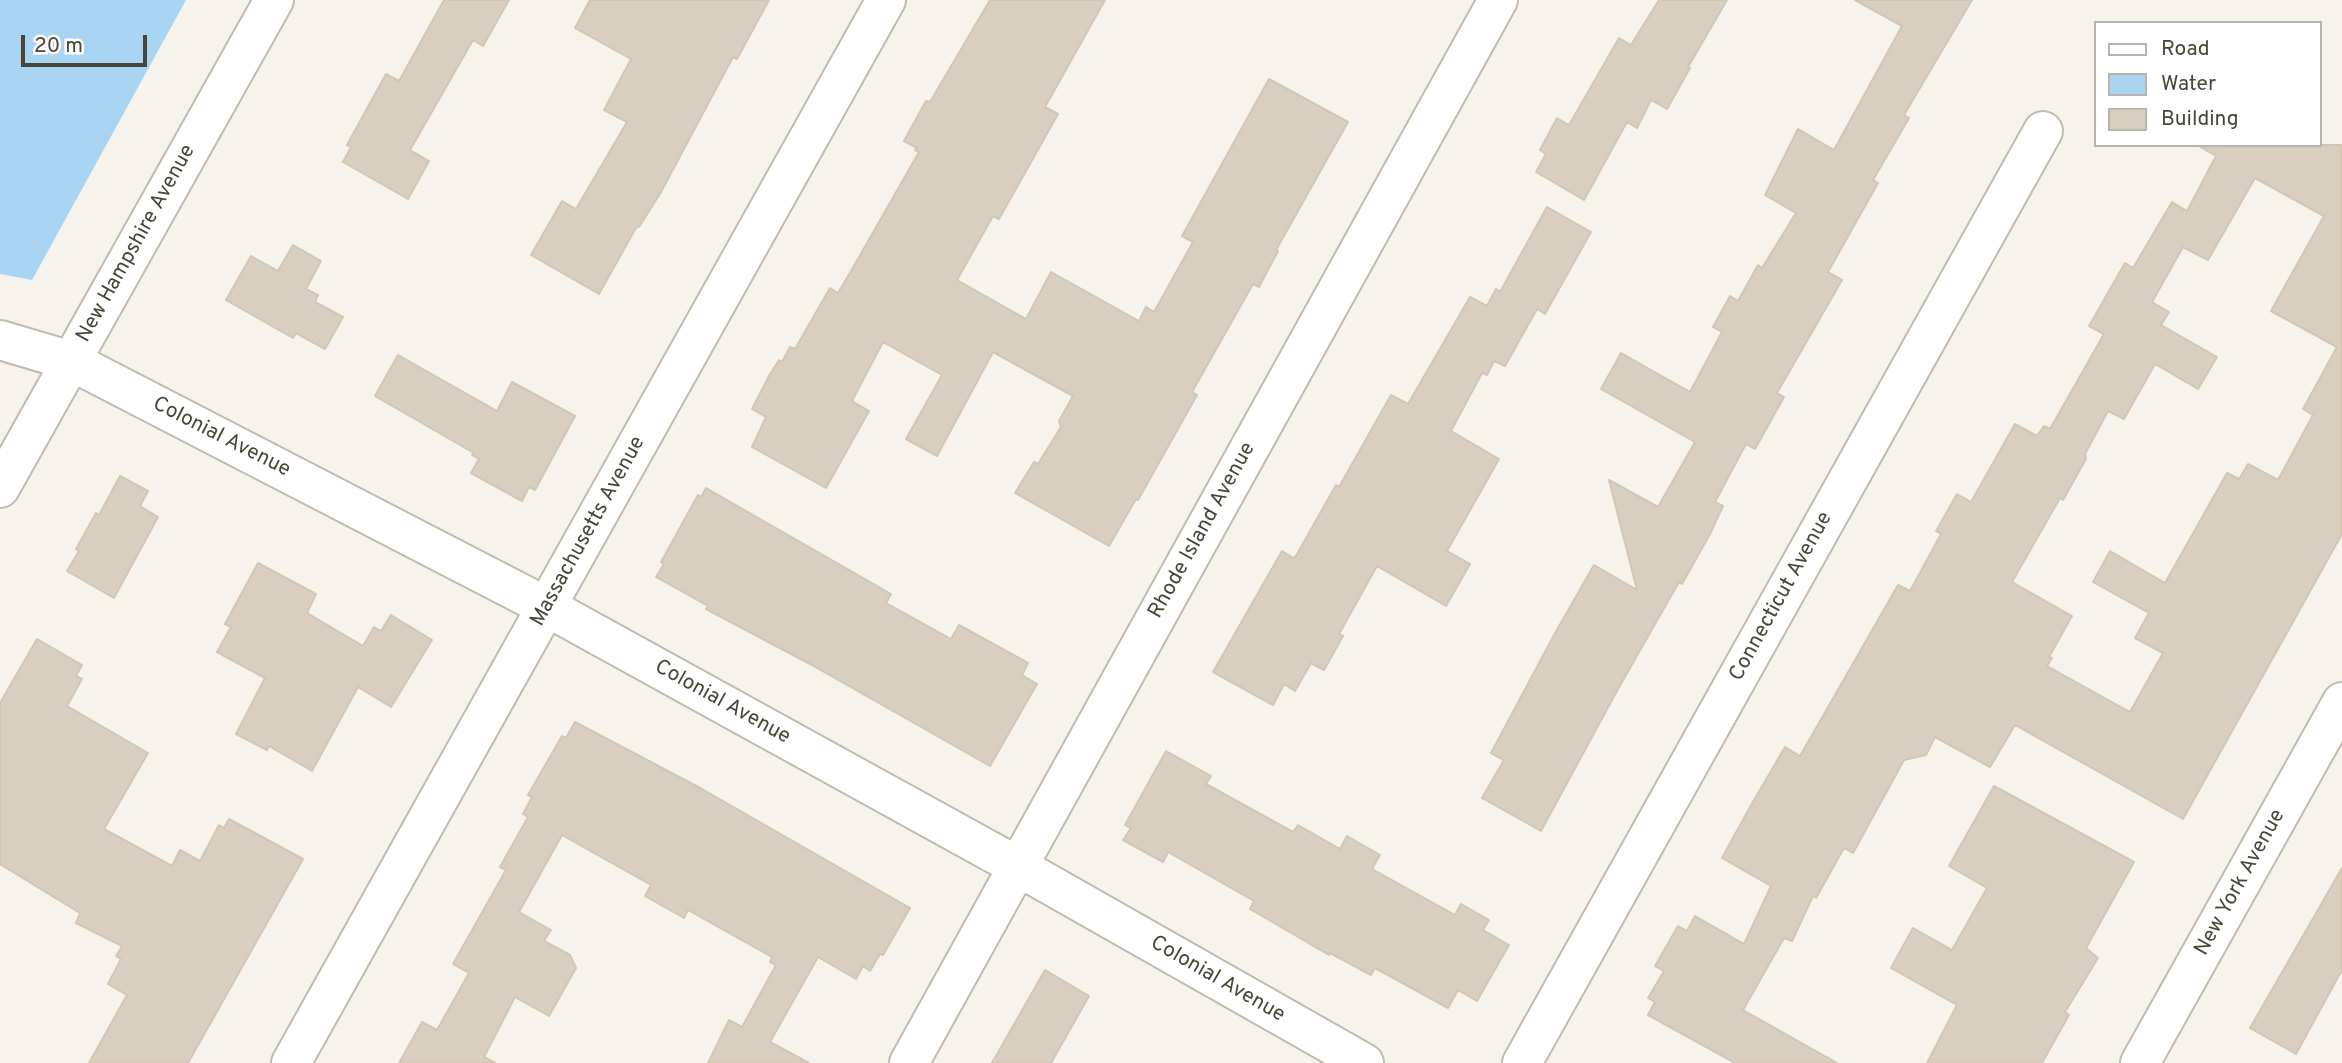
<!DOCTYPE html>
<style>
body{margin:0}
#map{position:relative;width:2342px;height:1063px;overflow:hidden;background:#f6f3ec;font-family:Overpass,sans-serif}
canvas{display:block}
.legend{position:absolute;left:2094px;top:21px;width:228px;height:126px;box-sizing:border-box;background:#fff;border:2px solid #b7b4b0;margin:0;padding:9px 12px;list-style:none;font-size:21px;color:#4b4439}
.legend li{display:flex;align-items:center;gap:14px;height:35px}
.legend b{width:35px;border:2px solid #b7b4b0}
.scale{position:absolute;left:21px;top:35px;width:126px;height:32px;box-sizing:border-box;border:4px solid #4b4439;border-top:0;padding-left:9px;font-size:21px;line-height:24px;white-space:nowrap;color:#4b4439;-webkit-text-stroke:5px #fff;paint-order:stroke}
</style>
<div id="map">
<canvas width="2342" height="1063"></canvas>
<ul class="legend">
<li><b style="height:9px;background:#fff"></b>Road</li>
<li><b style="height:19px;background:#a9d4f2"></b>Water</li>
<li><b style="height:19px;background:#d8cfc1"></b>Building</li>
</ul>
<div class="scale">20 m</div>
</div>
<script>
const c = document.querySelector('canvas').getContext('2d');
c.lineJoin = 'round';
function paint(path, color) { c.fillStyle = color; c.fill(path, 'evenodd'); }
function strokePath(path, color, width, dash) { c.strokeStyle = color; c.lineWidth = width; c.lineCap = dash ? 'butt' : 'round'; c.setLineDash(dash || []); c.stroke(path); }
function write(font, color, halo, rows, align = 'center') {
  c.font = font + ' Overpass,sans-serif'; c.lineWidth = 6; c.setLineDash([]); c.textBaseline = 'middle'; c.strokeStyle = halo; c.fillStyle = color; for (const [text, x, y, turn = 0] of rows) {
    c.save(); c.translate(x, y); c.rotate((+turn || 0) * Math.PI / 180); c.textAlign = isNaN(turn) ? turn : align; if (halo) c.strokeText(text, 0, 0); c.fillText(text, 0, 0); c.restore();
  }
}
paint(new Path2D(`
 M0 0H186L32 280 0 274Z`), '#a9d4f2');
const building = new Path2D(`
 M444 0H509L483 46 473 40 410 150 429 161 408 199 343 162 351 147 347 145 386 74 399 81Z
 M590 0H769L737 59 733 57 661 192 639 227 637 226 599 294 531 255 562 201 576 209 627 122 604 110 631 59 575 28Z
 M990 0H1105L1045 107 1058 114 999 219 993 216 957 280 1026 319 1051 272 1139 321 1146 307 1154 312 1193 242 1182 236 1269 79 1348 122 1276 250 1278 251 1259 287 1253 284 1192 392 1197 395 1138 500 1136 499 1109 546 1015 493 1034 462 1038 464 1061 427 1059 421 1073 396 993 352 937 456 906 439 942 375 883 342 852 401 869 411 826 488 752 447 766 417 752 409 769 376 779 360 782 362 790 347 795 349 830 288 838 293 851 271 919 152 915 150 917 148 904 141 926 101 930 102Z
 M1659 0H1727L1688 67 1690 68 1667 109 1651 100 1637 128 1627 122 1584 200 1536 172 1546 154 1540 150 1557 118 1569 125 1619 38 1631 45Z
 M1855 0H1972L1904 115 1909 118 1873 180 1878 183 1828 272 1842 280 1777 393 1784 397 1755 449 1746 444 1715 502 1723 506 1710 534 1682 584 1679 582 1618 689 1541 831 1482 798 1504 760 1491 753 1554 635 1594 565 1637 590 1609 480 1658 507 1695 442 1601 389 1621 353 1690 392 1722 332 1713 327 1730 296 1738 301 1758 265 1762 268 1796 213 1765 195 1798 129 1834 150 1902 26Z
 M2197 145H2342V534L2183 819 2015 725 1990 767 1935 737 1926 755 1904 760 1853 853 1844 848 1816 898 1813 896 1792 941 1784 938 1743 1010 1837 1063H1735L1648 1015 1655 1002 1648 998 1664 971 1655 966 1678 926 1687 931 1695 916 1744 944 1771 886 1722 858 1750 807 1785 747 1800 756 1898 585 1910 591 1941 534 1936 531 1957 494 1971 502 2015 424 2037 436 2044 426 2050 429 2104 334 2089 326 2125 263 2133 268 2172 202 2187 211 2216 156ZM2255 178 2324 216 2271 311 2337 347 2303 409 2313 415 2278 480 2248 464 2239 479 2227 473 2165 583 2110 551 2093 582 2149 613 2135 638 2163 653 2130 712 2047 666 2052 658 2049 657 2072 616 2012 582 2060 498 2063 500 2086 459 2085 454 2108 411 2124 419 2155 364 2198 389 2217 357 2161 325 2169 312 2152 302 2183 247 2208 260Z
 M1547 207 1591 232 1545 314 1537 309 1505 366 1494 361 1487 375 1482 373 1451 431 1499 459 1447 551 1470 564 1446 606 1377 566 1339 634 1343 636 1324 670 1311 663 1295 691 1284 684 1273 705 1213 672 1282 551 1293 558 1296 556 1336 485 1339 487 1391 395 1408 404 1470 297 1487 306 1496 289 1500 292Z
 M293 245 321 261 306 289 318 295 315 302 343 317 325 349 296 333 293 338 226 300 251 256 278 271Z
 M398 355 497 411 512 382 575 416 535 490 529 487 522 501 471 473 479 459 472 455 474 453 375 396Z
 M120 476 148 491 140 506 158 517 114 598 67 571 79 551 76 549 96 513 99 515Z
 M706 488 891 594 886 603 951 639 959 625 1028 663 1022 675 1037 684 990 766 810 664 706 609 708 606 656 577 664 564 661 562 698 495 701 497Z
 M258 563 316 594 307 613 363 646 374 627 381 631 391 615 432 640 391 707 358 687 312 771 269 746 267 750 236 734 265 678 217 652 231 627 225 624Z
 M37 639 82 665 76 676 82 679 67 706 148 753 104 829 172 866 180 850 200 861 219 825 224 828 229 819 303 859 188 1063H89L127 995 108 984 121 959 116 956 122 946 76 923 80 913 0 864V703Z
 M575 722 702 789 910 908 883 955 880 954 870 971 863 966 856 979 818 957 770 1042 809 1063H708L729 1020 742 1027 776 965 770 962 772 957 688 910 684 918 645 896 651 885 562 835 519 912 551 930 544 941 570 955 576 968 549 1016 515 997 484 1057 495 1063H399L422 1022 437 1030 469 973 453 964 506 870 500 867 528 817 523 814 532 797 528 795 562 736 566 738Z
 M1166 751 1211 776 1206 784 1293 832 1298 825 1340 849 1347 836 1380 855 1372 869 1455 915 1461 904 1489 920 1483 930 1509 945 1477 1001 1458 990 1448 1008 1375 968 1371 975 1330 953 1329 955 1250 909 1254 901 1168 852 1163 862 1123 840 1131 828 1125 825Z
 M1994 786 2134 862 2086 948 2098 958 2065 1012 2069 1015 2042 1063H1927L1957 1005 1891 968 1913 928 1952 950 1987 888 1949 866Z
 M2342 868V970L2296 1054 2250 1028Z
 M1045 970 1089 996 1051 1063H992Z`);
paint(building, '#d8cfc1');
strokePath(building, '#d3c7b4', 2);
const minor = new Path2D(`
 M0 340 71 361 547 607 1017 866 1364 1063
 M0 488 274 0
 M291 1063 886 0
 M909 1063 1498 0
 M1522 1063 2043 131
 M2140 1063 2342 702`);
strokePath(minor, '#c2bbae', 42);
strokePath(minor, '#fff', 38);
write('21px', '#4b4439', '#fff', [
 ["New Hampshire Avenue",137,244,-61],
 ["Colonial Avenue",221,438,27],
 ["Rhode Island Avenue",1203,531,-61],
 ["Massachusetts Avenue",589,532,-61],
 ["Connecticut Avenue",1782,597,-61],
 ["Colonial Avenue",722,703,29],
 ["New York Avenue",2241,883,-61],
 ["Colonial Avenue",1217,980,30]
]);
</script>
